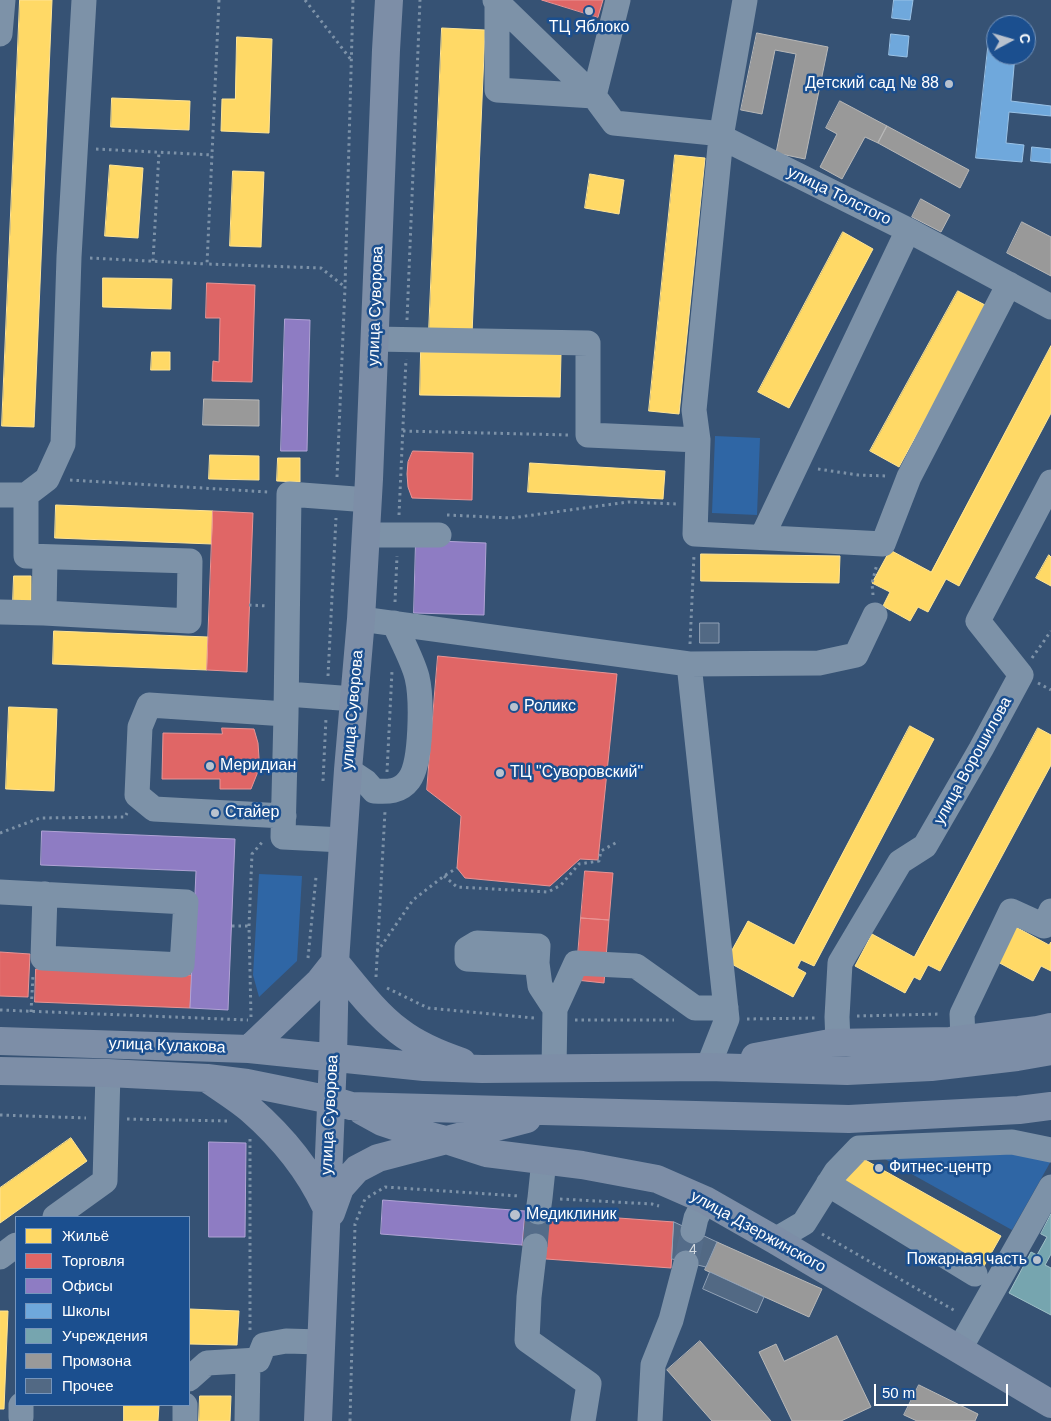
<!DOCTYPE html>
<meta charset="utf-8">
<style>
body{margin:0}
#map{position:relative;width:1051px;height:1421px;overflow:hidden;background:#365274;font-family:Arial,sans-serif}
canvas{display:block}
.legend{position:absolute;left:15px;top:1216px;width:175px;height:190px;box-sizing:border-box;background:#1b4f8f;border:1px solid #7695bc;margin:0;padding:6px 9px;list-style:none;font-size:15px;color:#fff}
.legend li{display:flex;align-items:center;gap:10px;height:25px}
.legend b{width:25px;border:1px solid #7695bc}
.north{position:absolute;left:986px;top:15px;width:50px;height:50px;box-sizing:border-box;background:#1b4f8f;border:1px solid #7695bc;border-radius:50%;rotate:84deg;font-size:14px;font-weight:700;line-height:20px;text-align:center;color:#fff}
.north::after{content:'';display:block;margin:auto;width:18px;height:22px;background:#b9c2ce;clip-path:polygon(50% 0,100% 100%,50% 72%,0 100%)}
.scale{position:absolute;left:874px;top:1384px;width:134px;height:22px;box-sizing:border-box;border:2px solid #fff;border-top:0;padding-left:6px;font-size:15px;line-height:18px;white-space:nowrap;color:#fff;-webkit-text-stroke:4px #1b4f8f;paint-order:stroke}
</style>
<div id="map">
<canvas width="1051" height="1421"></canvas>
<ul class="legend">
<li><b style="height:14px;background:#ffd966"></b>Жильё</li>
<li><b style="height:14px;background:#e06666"></b>Торговля</li>
<li><b style="height:14px;background:#8e7cc3"></b>Офисы</li>
<li><b style="height:14px;background:#6fa8dc"></b>Школы</li>
<li><b style="height:14px;background:#76a5af"></b>Учреждения</li>
<li><b style="height:14px;background:#999"></b>Промзона</li>
<li><b style="height:14px;background:#526984"></b>Прочее</li>
</ul>
<div class="north">С</div>
<div class="scale">50 m</div>
</div>
<script>
const c = document.querySelector('canvas').getContext('2d');
c.lineJoin = 'round';
function paint(path, color) { c.fillStyle = color; c.fill(path, 'evenodd'); }
function strokePath(path, color, width, dash) { c.strokeStyle = color; c.lineWidth = width; c.lineCap = dash ? 'butt' : 'round'; c.setLineDash(dash || []); c.stroke(path); }
function write(font, color, halo, rows, align = 'center') {
  c.font = font + ' Arial,sans-serif'; c.lineWidth = 5; c.setLineDash([]); c.textBaseline = 'middle'; c.strokeStyle = halo; c.fillStyle = color; for (const [text, x, y, turn = 0] of rows) {
    c.save(); c.translate(x, y); c.rotate((+turn || 0) * Math.PI / 180); c.textAlign = isNaN(turn) ? turn : align; if (halo) c.strokeText(text, 0, 0); c.fillText(text, 0, 0); c.restore();
  }
}
paint(new Path2D(`
 M715 436 760 438 757 515 712 513Z
 M259 874 302 876 297 961 259 997 253 975Z
 M1013 1149 1051 1161 1012 1230 883 1158Z`), '#2f66a5');
const homes = new Path2D(`
 M20 0H52L34 427 2 426Z
 M442 28 485 30 472 334 429 332Z
 M237 37 272 39 269 133 221 131 222 99H235Z
 M112 98 190 101 189 130 111 127Z
 M675 155 705 158 679 414 649 411Z
 M110 165 143 168 138 238 105 236Z
 M233 171 264 172 261 247 230 246Z
 M590 174 624 180 619 214 585 208Z
 M843 232 873 249 789 408 758 392Z
 M103 278 172 279 171 309 103 307Z
 M958 291 987 306 899 467 870 451Z
 M1051 346V413L959 586 946 579 928 612 918 607 910 621 883 606 890 592 872 583 890 550 931 572Z
 M152 352H170V370H151Z
 M421 352 561 354 560 397 420 395Z
 M210 455 259 456V480L209 479Z
 M278 458H300V482L277 481Z
 M530 463 665 471 663 499 528 492Z
 M56 505 213 511 212 544 55 538Z
 M701 554 840 556 839 583 701 581Z
 M1049 555 1051 557V586L1036 578Z
 M14 576H31V604L13 603Z
 M54 631 208 637 207 670 53 664Z
 M9 707 57 709 54 791 6 789Z
 M910 726 934 739 814 966 801 960 797 968 806 973 793 997 726 961 748 921 794 945Z
 M1038 728 1051 735V765L940 971 928 965 920 980 914 977 905 993 855 966 872 934 914 957Z
 M1014 926 1049 945 1051 942V971L1041 966 1033 981 996 961Z
 M71 1138 87 1161 0 1223V1188Z
 M858 1156 1001 1236 984 1266 842 1187Z
 M189 1309 239 1311 237 1345 189 1344Z
 M0 1311H8L4 1409H0Z
 M200 1396H231L230 1421H199Z
 M124 1405H159L158 1421H124Z`);
paint(homes, '#ffd966');
strokePath(homes, '#ffe494', 1);
const shops = new Path2D(`
 M542 0H603L598 17Z
 M207 283 255 285 252 382 212 381 213 361 219 362 220 318H206Z
 M413 451 473 453 472 500 412 498 408 487 407 474 408 462Z
 M213 511 253 513 247 672 207 670Z
 M438 656 617 674 598 860 580 859 550 886 465 878 457 868 461 816 427 790Z
 M222 728 254 729 258 743 259 758 257 774 251 789H220V779H162L163 733 222 734Z
 M585 871 613 873 609 920 581 918Z
 M581 918 609 920 604 983 576 980Z
 M0 952 30 954 28 997 0 996Z
 M36 969 192 975 190 1008 35 1002Z
 M525 1211 549 1213 546 1248 522 1245Z
 M549 1213 674 1222 671 1268 546 1259Z`);
paint(shops, '#e06666');
strokePath(shops, '#e99494', 1);
const offices = new Path2D(`
 M285 319 310 320 307 451H281Z
 M416 540 486 543 484 615 414 613Z
 M42 831 235 839 228 1010 190 1008 196 871 41 865Z
 M209 1142 246 1143 245 1237H209Z
 M383 1200 525 1211 522 1245 381 1234Z`);
paint(offices, '#8e7cc3');
strokePath(offices, '#b0a3d5', 1);
const schools = new Path2D(`
 M894 0H913L910 20 892 18Z
 M891 34 909 36 907 57 889 55Z
 M989 39 996 40V55H1015L1011 101 1051 106V116L1009 112 1006 143 1024 145 1022 162 976 158Z
 M1032 147 1051 149V163L1031 161Z`);
paint(schools, '#6fa8dc');
strokePath(schools, '#9ac2e6', 1);
const public = new Path2D(`
 M1051 1214V1254L1045 1265 1051 1268V1315L1009 1293 1031 1252 1037 1255 1047 1237 1041 1234Z`);
paint(public, '#76a5af');
strokePath(public, '#9fc0c7', 1);
const industry = new Path2D(`
 M757 33 828 47 805 159 776 153 796 54 775 50 762 114 741 110Z
 M840 101 887 126 878 143 865 137 842 179 820 167 837 134 826 128Z
 M887 126 969 170 960 188 878 143Z
 M921 199 950 215 941 232 912 217Z
 M1022 222 1051 237V276L1007 253Z
 M204 399 259 400V426L203 425Z
 M717 1242 822 1289 809 1317 705 1270Z
 M837 1336 871 1407 841 1421H792L759 1352 776 1344 784 1361Z
 M700 1341 771 1421H712L667 1370Z
 M919 1385 978 1414 975 1421H917L904 1415Z`);
paint(industry, '#999');
strokePath(industry, '#b8b8b8', 1);
const building = new Path2D(`
 M700 623H719V643H700Z
 M674 1222 717 1242 706 1267 672 1259Z
 M710 1272 764 1297 757 1313 703 1289Z`);
paint(building, '#526984');
strokePath(building, '#92a2b6', 1);
strokePath(new Path2D(`
 M535 1246 538 1212
 M686 1263 693 1231`), '#546c89', 25, [25, 12]);
strokePath(new Path2D(`
 M219 0 207 264 321 268 345 287
 M305 0 352 61
 M96 149 213 155
 M90 258 207 264
 M153 261 159 152
 M407 320 420 0
 M403 431 568 435
 M818 469 858 475 888 476
 M337 477 345 287 353 0
 M70 480 268 492
 M399 515 406 359
 M447 515 511 518 628 502 677 504
 M873 595 872 583 877 564
 M395 602 397 556
 M249 605 268 606
 M690 644 694 555
 M1032 658 1051 631
 M328 676 336 518
 M1038 683 1051 690
 M387 772 392 671
 M323 781 326 718
 M0 833 40 818 125 817 127 813
 M444 876 457 887 548 892 561 885 579 864 599 861 601 851 619 841
 M232 926H249
 M377 952 413 900 444 876 457 868
 M308 958 316 877
 M376 977 385 811
 M387 988 428 1008 534 1018
 M0 1010 248 1020
 M31 1012 33 975
 M857 1016 941 1014
 M251 1017 249 926 252 854 264 840
 M747 1019 816 1018
 M575 1020H674
 M0 1115 86 1118
 M127 1119 229 1121
 M560 1199 652 1204 659 1206
 M822 1234 957 1312
 M250 1330V1139
 M350 1421 355 1224 365 1199 385 1187 519 1196`), '#7d92a8', 3, [2.5, 4]);
strokePath(new Path2D(`
 M495 0 594 96 614 123 713 133 908 230 1051 307
 M745 0 721 137 694 410 698 440 695 534 883 544 909 477 1009 284
 M497 3V90L594 96 618 0
 M0 34 3 0
 M375 339 588 343V435L698 440
 M0 495H26L47 479 63 444 69 257 84 0
 M26 495V556L190 561 189 621 44 613 45 557
 M366 535H439
 M762 537 908 230
 M0 612 44 613
 M361 619 689 664 727 1019 708 1067
 M689 664 819 663 856 655 875 615
 M287 694 354 699
 M348 770 366 782 374 791C388 792 400 792 409 780 422 763 422 698 417 677 413 661 401 639 394 623
 M284 816 154 809 137 795 140 727 149 705 286 714
 M343 840 283 837 286 714 289 494 368 500
 M0 892 186 902 182 965 43 958 45 894
 M537 963 467 959V949L477 943 538 946 537 963 540 986 555 1009 554 1069
 M555 1009 576 963 636 966 695 1008H726
 M963 1039 962 1014 1011 911 1044 926 1051 911
 M838 1043 837 1017 840 963 900 862 925 846 981 749 1021 675 978 621 1051 482
 M828 1184 975 1274
 M538 1212 540 1198 544 1160
 M55 1217 105 1181 108 1073
 M693 1231 696 1218 705 1200
 M775 1240 804 1223 836 1172 859 1148 1012 1142 1051 1150
 M535 1246 529 1297 527 1340 589 1384 583 1421
 M0 1257 16 1245
 M959 1350 1051 1187
 M189 1379 207 1363 258 1360 264 1345 286 1341 321 1342
 M185 1405V1421
 M21 1417V1405
 M247 1421 248 1361
 M650 1421 653 1365 671 1320 686 1263`), '#7d92a8', 25);
strokePath(new Path2D(`
 M0 1041 249 1049 424 1067 482 1069 708 1067 847 1071 931 1067 1017 1057 1051 1051
 M249 1049 320 981 335 962C355 986 374 1012 399 1031 417 1045 441 1055 462 1062
 M755 1057 830 1043 950 1041 1038 1030 1051 1027
 M0 1071 108 1073 207 1078 247 1083 331 1100 351 1106 849 1119 1019 1110 1051 1106
 M208 1079C222 1089 237 1098 250 1109 281 1136 309 1170 326 1207
 M362 1111 382 1122 403 1129 446 1140 486 1153 582 1165 657 1179 705 1200 775 1240 1051 1404
 M331 1213 340 1188 357 1169 378 1158 527 1119
 M318 1421 333 1058 335 962 348 770 361 619 369 479 386 50 389 0`), '#7d8ea7', 28);
for (const [x, y, r, color] of [
 [589,11,5,"#b9c2ce"],
 [949,84,5,"#b9c2ce"],
 [514,707,5,"#b9c2ce"],
 [210,766,5,"#b9c2ce"],
 [500,773,5,"#b9c2ce"],
 [215,813,5,"#b9c2ce"],
 [879,1168,5,"#b9c2ce"],
 [515,1215,6,"#b9c2ce"],
 [1037,1260,5,"#b9c2ce"]
]) { const dot = new Path2D(); dot.arc(x, y, r, 0, 2 * Math.PI); c.fillStyle = color; c.fill(dot); strokePath(dot, '#1b4f8f', 2); }
write('14px', '#d4dae0', null, [
 ["4",693,1250]
]);
write('16px', '#fff', '#1b4f8f', [
 ["ТЦ Яблоко",589,28,"center"],
 ["Детский сад № 88",939,84,"right"],
 ["Роликс",524,707],
 ["Меридиан",220,766],
 ["ТЦ \"Суворовский\"",510,773],
 ["Стайер",225,813],
 ["Фитнес-центр",889,1168],
 ["Медиклиник",526,1215],
 ["Пожарная часть",1027,1260,"right"]
], 'left');
write('16px', '#fff', '#1b4f8f', [
 ["улица Толстого",839,196,26],
 ["улица Суворова",376,306,-88],
 ["улица Суворова",353,710,-85],
 ["улица Ворошилова",973,761,-61],
 ["улица Кулакова",167,1046,2],
 ["улица Суворова",330,1115,-87],
 ["улица Дзержинского",758,1232,29]
]);
</script>
